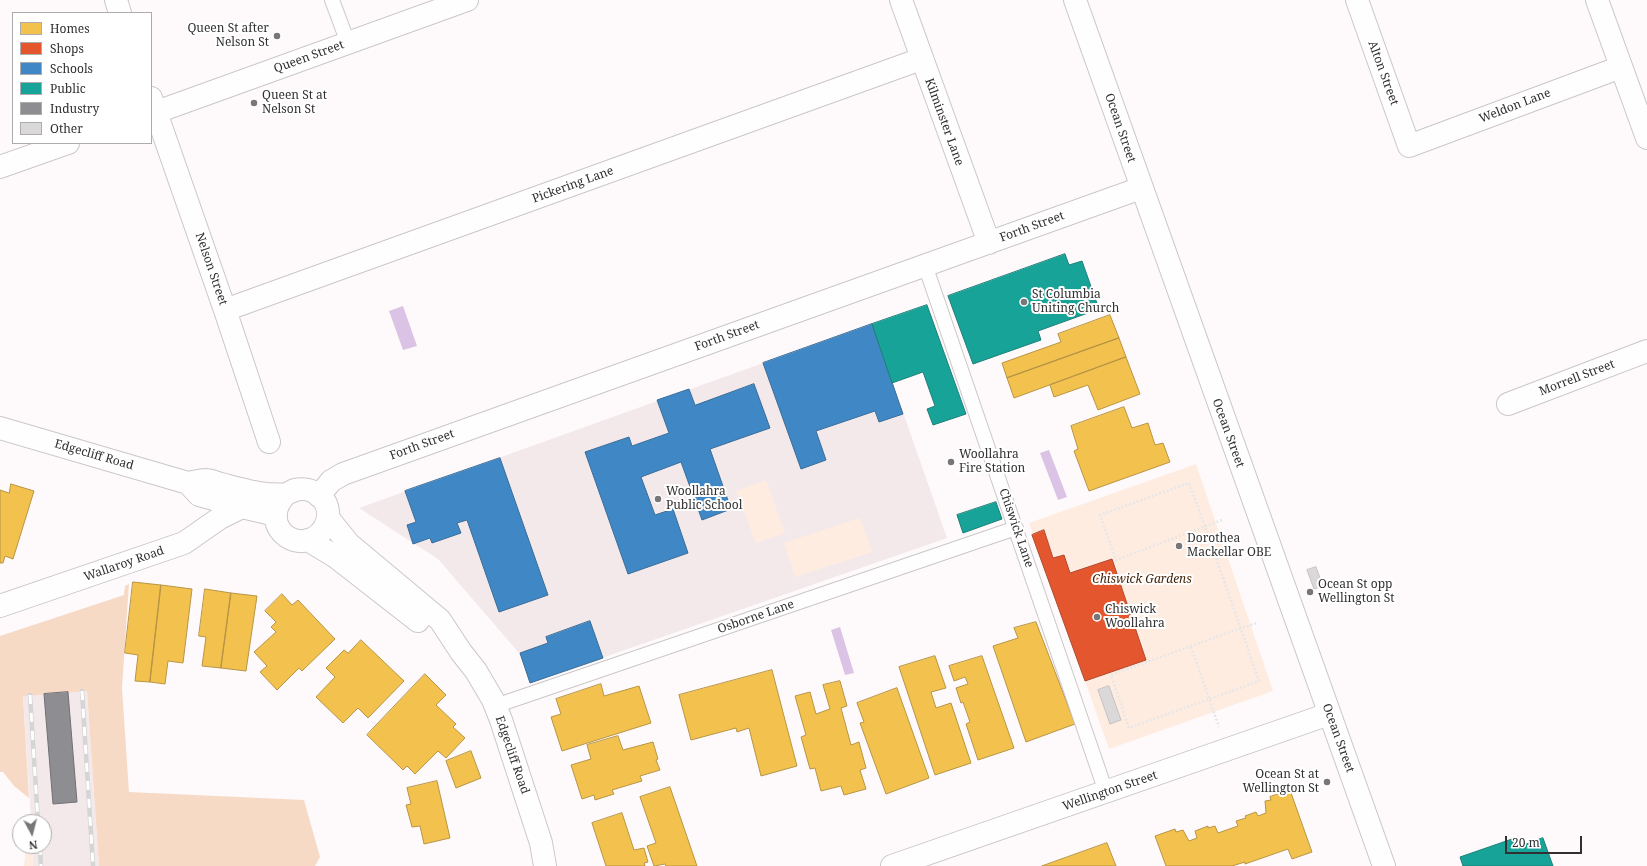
<!DOCTYPE html>
<style>
body{margin:0}
#map{position:relative;width:1647px;height:866px;overflow:hidden;background:#fefafb;font-family:"Noto Serif",serif}
canvas{display:block}
.legend{position:absolute;left:12px;top:12px;width:140px;height:132px;box-sizing:border-box;background:#fff;border:1px solid #adacac;margin:0;padding:5px 7px;list-style:none;font-size:12px;color:#312f30}
.legend li{display:flex;align-items:center;gap:8px;height:20px}
.legend b{width:20px;border:1px solid #adacac}
.north{position:absolute;left:12px;top:814px;width:40px;height:40px;box-sizing:border-box;background:#fff;border:1px solid #adacac;border-radius:50%;rotate:173deg;font-size:11px;font-weight:700;line-height:16px;text-align:center;color:#312f30}
.north::after{content:'';display:block;margin:auto;width:14px;height:18px;background:#797677;clip-path:polygon(50% 0,100% 100%,50% 72%,0 100%)}
.scale{position:absolute;left:1505px;top:836px;width:77px;height:18px;box-sizing:border-box;border:2px solid #312f30;border-top:0;padding-left:5px;font-size:12px;line-height:14px;white-space:nowrap;color:#312f30;-webkit-text-stroke:3px #fff;paint-order:stroke}
</style>
<div id="map">
<canvas width="1647" height="866"></canvas>
<ul class="legend">
<li><b style="height:11px;background:#f2c14e"></b>Homes</li>
<li><b style="height:11px;background:#e4572e"></b>Shops</li>
<li><b style="height:11px;background:#3f88c5"></b>Schools</li>
<li><b style="height:11px;background:#17a398"></b>Public</li>
<li><b style="height:11px;background:#8d8d92"></b>Industry</li>
<li><b style="height:11px;background:#dbd8d9"></b>Other</li>
</ul>
<div class="north">N</div>
<div class="scale">20 m</div>
</div>
<script>
const c = document.querySelector('canvas').getContext('2d');
c.lineJoin = 'round';
function paint(path, color) { c.fillStyle = color; c.fill(path, 'evenodd'); }
function strokePath(path, color, width, dash) { c.strokeStyle = color; c.lineWidth = width; c.lineCap = dash ? 'butt' : 'round'; c.setLineDash(dash || []); c.stroke(path); }
function write(font, color, halo, rows, align = 'center') {
  c.font = font + ' "Noto Serif",serif'; c.lineWidth = 4; c.setLineDash([]); c.textBaseline = 'middle'; c.strokeStyle = halo; c.fillStyle = color; for (const [text, x, y, turn = 0] of rows) {
    c.save(); c.translate(x, y); c.rotate((+turn || 0) * Math.PI / 180); c.textAlign = isNaN(turn) ? turn : align; if (halo) c.strokeText(text, 0, 0); c.fillText(text, 0, 0); c.restore();
  }
}
paint(new Path2D(`
 M872 324 947 538 530 683 519 653 438 559 359 508Z
 M87 691 99 866H33L32 846H44V822H31L23 695Z`), '#f3e9eb');
paint(new Path2D(`
 M1196 464 1273 691 1109 749 1029 523Z
 M766 480 785 533 756 543 736 491Z
 M860 518 872 552 795 577 784 543Z
 M26 846H32L33 866H24Z`), '#ffece0');
paint(new Path2D(`
 M129 584 122 688 129 792 304 800 320 857 315 866H99L87 691 23 696 29 798 14 786 3 772H0V636L124 595 125 586Z`), '#f6dac6');
paint(new Path2D(`
 M403 306 417 346 403 350 389 311Z
 M1049 450 1067 497 1058 500 1040 453Z
 M840 627 854 673 845 675 831 630Z`), '#dac3e5');
const homes = new Path2D(`
 M1110 315 1119 338 1007 378 1002 363 1061 342 1058 334Z
 M1119 338 1126 357 1014 398 1007 378Z
 M1126 357 1140 394 1098 410 1088 385 1054 397 1050 385Z
 M1124 407 1132 428 1148 423 1155 445 1163 443 1170 462 1089 491 1074 451 1078 449 1071 426Z
 M11 484 34 491 13 559 5 556 3 563H0V490L9 493Z
 M133 582 161 585 150 682 135 681 138 655 125 653Z
 M161 585 192 589 183 663 168 661 165 684 150 682Z
 M205 589 231 593 221 668 202 666 206 637 199 636Z
 M231 593 257 596 246 671 221 668Z
 M282 594 292 605 298 600 335 639 302 671 299 668 277 690 260 672 267 666 254 652 276 632 271 627 276 622 265 611Z
 M1036 622 1075 724 1026 742 993 646 1018 638 1014 628Z
 M361 640 404 681 368 718 358 708 343 723 316 697 335 677 326 668 344 650 348 653Z
 M935 656 946 688 931 692 936 708 951 703 971 763 935 775 899 667Z
 M982 656 1014 748 978 760 966 724 970 722 963 702 961 703 956 688 968 684 965 677 954 681 949 666Z
 M772 670 797 766 761 776 749 728 737 732 736 728 691 740 679 695Z
 M425 674 446 695 436 705 456 724 453 727 465 738 446 758 438 751 415 774 407 766 403 770 367 735Z
 M840 681 847 706 841 708 851 745 859 742 866 768 860 770 866 789 844 795 841 786 821 791 815 768 810 769 801 737 806 735 795 696 810 692 816 714 830 709 823 685Z
 M601 684 604 696 639 686 651 723 562 751 551 717 561 714 556 699Z
 M897 688 929 778 886 794 860 723 864 722 857 703Z
 M618 736 623 750 653 742 658 759 656 760 660 770 640 776 642 781 612 790 614 794 595 800 594 795 582 799 571 765 591 759 587 745Z
 M471 751 481 778 456 788 446 761Z
 M437 781 450 838 424 844 420 826 412 827 406 805 411 804 407 788Z
 M670 787 697 866H666L665 864 654 866 647 846 656 843 640 797Z
 M1290 790 1312 852 1292 859 1288 849 1245 864V862L1232 866H1166L1155 836 1175 829 1176 832 1183 830 1189 841 1197 838 1195 831 1208 826V828L1215 826 1218 833 1238 826 1236 821 1246 818 1245 816 1256 812 1258 816 1266 813 1265 801 1271 800 1270 797Z
 M622 813 634 850 644 848 648 862 644 863 645 866H606L592 823Z
 M1107 843 1116 866H1042Z`);
paint(homes, '#f2c14e');
strokePath(homes, '#b89545', 1);
const shops = new Path2D(`
 M1044 530 1053 558 1064 555 1070 573 1112 559 1146 660 1085 681 1032 535Z`);
paint(shops, '#e4572e');
strokePath(shops, '#ae4b2f', 1);
const schools = new Path2D(`
 M872 324 903 414 879 422 875 411 816 431 826 460 801 469 763 363Z
 M754 384 770 428 710 449 731 509 702 520 681 462 641 477 655 515 673 509 688 553 628 574 585 452 629 437 632 446 669 433 657 400 689 389 695 405Z
 M500 458 548 595 499 612 467 520 457 523 461 533 432 543 430 538 413 544 407 525 416 522 405 491Z
 M590 621 603 658 530 683 520 653 548 643 546 637Z`);
paint(schools, '#3f88c5');
strokePath(schools, '#3b6d98', 1);
const public = new Path2D(`
 M1065 254 1069 265 1082 261 1099 309 1038 331 1041 340 973 364 948 296Z
 M927 305 966 414 933 425 927 409 935 406 923 372 892 383 872 324Z
 M996 502 1002 519 963 533 957 515Z
 M1543 838 1553 866H1463L1460 857 1512 839 1515 848Z`);
paint(public, '#17a398');
strokePath(public, '#1f8079', 1);
const industry = new Path2D(`
 M68 692 77 802 53 804 44 694Z`);
paint(industry, '#8d8d92');
strokePath(industry, '#717175', 1);
const building = new Path2D(`
 M1316 567 1323 586 1314 589 1307 570Z
 M1109 686 1121 720 1110 724 1098 690Z`);
paint(building, '#dbd8d9');
strokePath(building, '#c5c2c3', 1);
const service = new Path2D(`
 M332 0 348 43
 M925 265 1106 792
 M495 706 1016 528`);
const minor = new Path2D(`
 M116 0 120 13
 M901 0 989 243
 M1357 0 1409 146 1621 67
 M1597 0 1647 138
 M151 98 225 310 269 442
 M225 310 921 59
 M1508 404 1647 351
 M319 496 331 481 343 474 1141 188
 M0 606 184 543 220 518 242 507
 M892 866 1329 714`);
const tertiary = new Path2D(`
 M151 114 467 0
 M0 167 68 143
 M0 428 188 483C194 482 200 480 206 480 211 480 216 483 221 484 236 488 252 493 268 494 274 494 281 495 286 494 289 493 292 491 295 490 303 488 313 490 320 496 340 514 320 548 294 540 287 538 280 532 277 524 273 512 278 502 286 494
 M188 483 199 495 242 507 276 515
 M328 518 349 544 440 620 461 652 476 671 493 700 501 720 541 843 545 866
 M308 540 336 557 418 621`);
const secondary = new Path2D(`
 M1075 0 1384 866`);
strokePath(service, '#cac7c8', 16);
strokePath(minor, '#cac7c8', 24);
strokePath(tertiary, '#cac7c8', 24);
strokePath(secondary, '#cac7c8', 24);
strokePath(new Path2D(`
 M1222 520 1116 560 1100 515 1189 483C1213 548 1236 615 1259 681L1129 728 1111 675 1241 628 1257 623
 M1191 647 1219 727`), '#e7e6e7', 2.5, [2, 2]);
strokePath(service, '#fffefe', 14);
strokePath(minor, '#fffefe', 22);
strokePath(tertiary, '#fffefe', 22);
strokePath(secondary, '#fffefe', 22);
const rail = new Path2D(`
 M82 691 93 866
 M30 695 38 822
 M40 846 41 866`);
strokePath(rail, '#d5d5d5', 4.5);
strokePath(rail, '#fff', 3, [9]);
for (const [x, y, r, color] of [
 [277,36,4,"#797677"],
 [254,103,4,"#797677"],
 [1024,302,4,"#797677"],
 [951,462,4,"#797677"],
 [658,499,4,"#797677"],
 [1179,546,4,"#797677"],
 [1310,592,4,"#797677"],
 [1097,617,4,"#797677"],
 [1327,782,4,"#797677"]
]) { const dot = new Path2D(); dot.arc(x, y, r, 0, 2 * Math.PI); c.fillStyle = color; c.fill(dot); strokePath(dot, '#fff', 1.5); }
write('12px', '#312f30', '#fff', [
 ["Queen St after",269,29,"right"],
 ["Nelson St",269,43,"right"],
 ["Queen St at",262,96],
 ["Nelson St",262,110],
 ["St Columbia",1032,295],
 ["Uniting Church",1032,309],
 ["Woollahra",959,455],
 ["Fire Station",959,469],
 ["Woollahra",666,492],
 ["Public School",666,506],
 ["Dorothea",1187,539],
 ["Mackellar OBE",1187,553],
 ["Ocean St opp",1318,585],
 ["Wellington St",1318,599],
 ["Chiswick",1105,610],
 ["Woollahra",1105,624],
 ["Ocean St at",1319,775,"right"],
 ["Wellington St",1319,789,"right"]
], 'left');
write('12px', '#312f30', '#fff', [
 ["Queen Street",309,57,-20],
 ["Alton Street",1383,73,70],
 ["Weldon Lane",1515,106,-21],
 ["Kilminster Lane",944,122,70],
 ["Ocean Street",1120,128,71],
 ["Pickering Lane",573,185,-20],
 ["Forth Street",1032,227,-20],
 ["Nelson Street",211,269,71],
 ["Forth Street",727,336,-20],
 ["Morrell Street",1577,378,-21],
 ["Ocean Street",1228,433,70],
 ["Forth Street",422,445,-20],
 ["Edgecliff Road",94,455,16],
 ["Chiswick Lane",1016,528,71],
 ["Wallaroy Road",124,564,-19],
 ["Osborne Lane",756,617,-19],
 ["Ocean Street",1338,738,70],
 ["Edgecliff Road",512,755,71],
 ["Wellington Street",1110,791,-19]
]);
write('italic 12px', '#412105', '#fff', [
 ["Chiswick Gardens",1142,580]
]);
</script>
